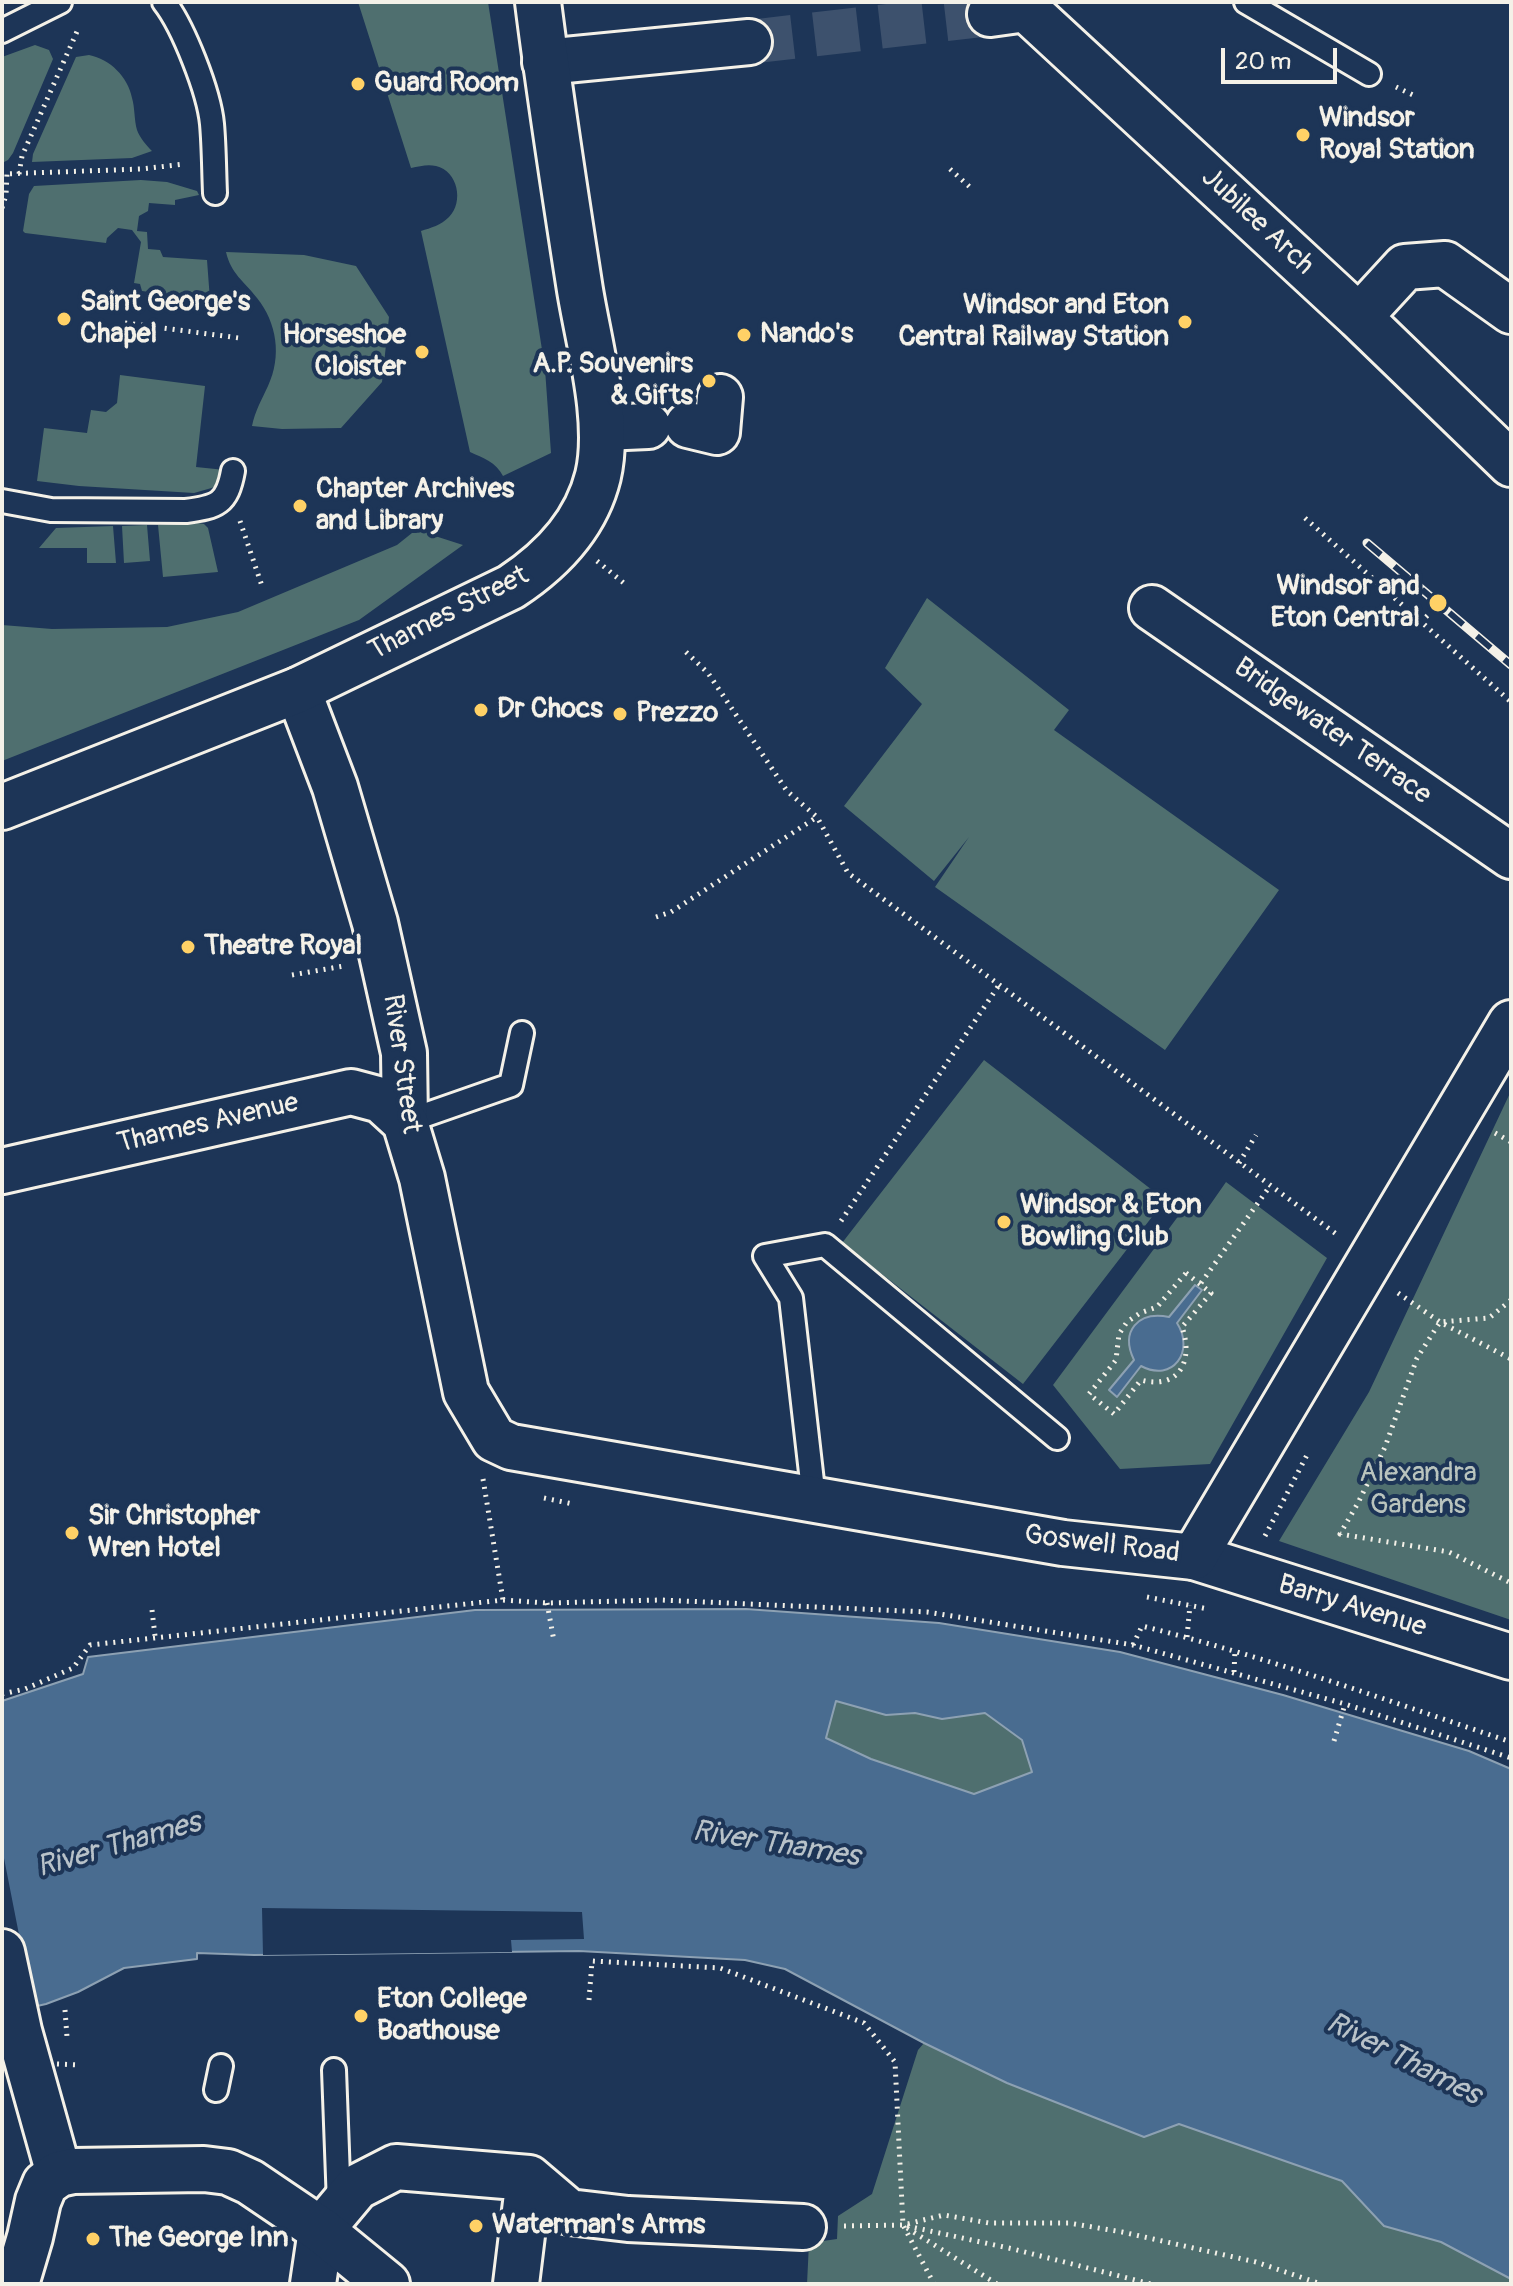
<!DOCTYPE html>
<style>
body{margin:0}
#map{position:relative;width:1513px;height:2286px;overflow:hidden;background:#1d3557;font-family:Pangolin,sans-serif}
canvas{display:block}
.frame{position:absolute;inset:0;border:4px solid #f4f1e8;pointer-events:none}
.scale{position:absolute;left:1221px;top:48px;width:116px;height:36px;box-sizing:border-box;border:4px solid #f4f1e8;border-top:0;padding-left:10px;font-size:24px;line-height:28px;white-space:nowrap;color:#f4f1e8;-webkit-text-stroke:6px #1d3557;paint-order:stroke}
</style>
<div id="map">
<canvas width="1513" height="2286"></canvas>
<div class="frame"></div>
<div class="scale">20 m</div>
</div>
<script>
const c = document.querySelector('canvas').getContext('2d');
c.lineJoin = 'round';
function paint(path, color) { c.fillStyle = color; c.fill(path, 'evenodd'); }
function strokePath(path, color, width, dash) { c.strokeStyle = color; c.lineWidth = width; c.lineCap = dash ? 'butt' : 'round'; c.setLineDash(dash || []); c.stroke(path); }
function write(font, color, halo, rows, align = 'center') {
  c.font = font + ' Pangolin,sans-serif'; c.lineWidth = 8; c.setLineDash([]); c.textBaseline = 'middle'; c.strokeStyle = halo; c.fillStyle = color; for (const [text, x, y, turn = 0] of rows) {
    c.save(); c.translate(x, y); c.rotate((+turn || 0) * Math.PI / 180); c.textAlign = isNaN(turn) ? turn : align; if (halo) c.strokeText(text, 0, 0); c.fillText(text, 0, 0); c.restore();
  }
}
paint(new Path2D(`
 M358 2H488L545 369 551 453 503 476C496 462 483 458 470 452L421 231C431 228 441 225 449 217 464 202 458 171 436 166 428 164 420 166 411 168Z
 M35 45 49 50 53 59 13 153 8 160 2 163V57Z
 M89 55C110 59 128 77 132 98 135 108 134 120 137 130 140 138 146 145 152 151L132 158 32 162 33 154 76 57Z
 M141 180 167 182 197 191 199 195 175 200V205L149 203 148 211 139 216 137 231 147 232 148 249 160 250 163 257 207 260 210 300 142 291 140 284 134 283 141 242 132 230 118 228 107 238 106 243 25 233 23 231 29 194 34 186Z
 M226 252 304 255 356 266 389 317 382 382 341 428 282 429 252 426C255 411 262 399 268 386 282 356 277 323 257 298 244 281 231 274 226 252Z
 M120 375 205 386 196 467 225 470 215 487 194 493 79 486 37 481 44 428 87 433 91 410 106 412 117 403Z
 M198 523 204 524 208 528 218 572 163 577 158 525Z
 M147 525 150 561 124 563 122 526Z
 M422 525 435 536 463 545 359 620 2 761V625L52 629 167 627 238 612 397 545Z
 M113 526 116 563H87V548H39L56 528Z
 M927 598 1069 710 1054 730 1279 890 1165 1050 935 887 969 837 934 881 844 806 922 704 885 668Z
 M984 1060 1165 1200 1023 1384 842 1243Z
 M1511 1091V1620L1279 1541 1369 1392Z
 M1226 1182 1327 1258 1210 1464 1120 1469 1053 1385 1185 1207 1203 1215Z
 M836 1701 886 1715 915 1713 942 1719 985 1713 1022 1740 1032 1772 974 1794 871 1759 826 1738Z
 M924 2043 1007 2083 1144 2137 1179 2124 1342 2181 1384 2226 1441 2242 1511 2279V2284H807L809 2243 837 2239 838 2216 872 2194 918 2050Z`), '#4f6f6f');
const water = new Path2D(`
 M1195 1285 1202 1290 1177 1323C1195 1351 1173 1383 1141 1366L1117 1397 1109 1390 1134 1360C1120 1331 1138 1311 1169 1317Z
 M746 1609 939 1623 1120 1652 1283 1695 1469 1751 1511 1769V2279L1441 2242 1384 2226 1342 2181 1179 2124 1144 2137 1007 2083 924 2043 785 1969 745 1960 579 1951 254 1955 197 1953V1959L124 1968 78 1992 46 2004 2 2014V1701L83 1674 88 1657 475 1610ZM836 1701 886 1715 915 1713 942 1719 985 1713 1022 1740 1032 1772 974 1794 871 1759 826 1738Z`);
paint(water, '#496c90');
strokePath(water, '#8da1b3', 2);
paint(new Path2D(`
 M2 1848 34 2011 2 2018Z
 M262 1908 582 1912 584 1939 511 1940 512 1952 263 1955Z`), '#1d3557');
strokePath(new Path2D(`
 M749 42 990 14`), '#3d516d', 44, [44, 22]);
const lane = new Path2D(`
 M164 2C183 26 209 92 212 124 214 146 214 170 215 193
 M1246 2 1369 74
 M2 31 60 2
 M2 501 51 510 186 511C217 507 227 504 233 471
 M405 1122 511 1085 522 1033
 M814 1499 791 1298 765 1256 825 1245 1057 1438
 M334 2070 339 2204
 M216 2090 221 2066`);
const street = new Path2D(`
 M990 14 1026 9 1359 317 1511 464
 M545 62 749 42
 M1359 317 1405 267 1445 264 1511 311
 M688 425 717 432 720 397
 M603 428 648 426
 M1152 608 1511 856
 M298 690 335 787 375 923 404 1053 405 1122
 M1194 1557 1511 1657
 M2 1952 19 2031 59 2174
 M529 2178 569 2212 628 2219 803 2227
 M313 2284 321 2230 357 2187 396 2167 529 2178
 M516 2284 529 2178`);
const secondary = new Path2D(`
 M2 807 298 690 511 587C552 560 586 525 598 476 611 421 589 345 580 290 565 194 550 98 538 2
 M2 1171 351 1092 381 1100 405 1122 422 1178 466 1392 494 1439 511 1447 1063 1543 1194 1557 1511 1023
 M16 2284 30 2237 38 2201 45 2184 59 2174 73 2171 204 2169 228 2172 250 2182 321 2230 387 2284`);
strokePath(lane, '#f4f1e8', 28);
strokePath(street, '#f4f1e8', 50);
strokePath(secondary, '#f4f1e8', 50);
strokePath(new Path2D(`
 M1396 87 1413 95
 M950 169 972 189
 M2 174 141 169 185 164
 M19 174 22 156 79 27
 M2 208 6 195 7 174
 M125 323 239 338
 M1305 518 1511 702
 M240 521 263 589
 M597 561 625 584
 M1426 617 1431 612
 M686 652 708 673 787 791 817 817 848 873 1339 1236
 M656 917 671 912 817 817
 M292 975 344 966
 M1495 1133 1511 1142
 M1239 1163 1256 1135
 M841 1221 999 985
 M1186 1273 1211 1293 1182 1327C1194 1361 1179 1390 1141 1380L1114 1414 1089 1394 1116 1360 1119 1334 1127 1322 1140 1313 1157 1307Z
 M1201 1283 1270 1186
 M1398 1293 1440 1322 1511 1359
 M1511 1300 1489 1318 1440 1322 1417 1358 1385 1447 1358 1503 1340 1534 1449 1552 1511 1583
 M483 1479 503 1600
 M544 1498 573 1504
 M1265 1536 1308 1453
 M1147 1597 1208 1609
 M547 1603 554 1641
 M152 1610 155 1636
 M1187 1637 1190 1605
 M1133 1645 1142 1626C1267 1657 1389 1701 1511 1742
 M1234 1672 1235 1650
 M2 1694 25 1689 73 1668 90 1645 503 1600 547 1603 661 1600 927 1612 1133 1645 1345 1704 1511 1758
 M1334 1741 1345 1704
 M589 2000 592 1961 720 1968 864 2023 895 2062 903 2225 934 2284
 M65 2010 67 2037
 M844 2226 903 2225 944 2215 989 2223H1069L1122 2232 1256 2262 1321 2284
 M907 2226 1013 2249 1151 2284
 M907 2228 997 2284`), '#f4f1e8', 5, [2, 6]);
strokePath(lane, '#1d3557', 22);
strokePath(street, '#1d3557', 44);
strokePath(secondary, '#1d3557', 44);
const rail = new Path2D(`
 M1367 543 1511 665`);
strokePath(rail, '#f4f1e8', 9);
strokePath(rail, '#1d3557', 6, [18]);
strokePath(new Path2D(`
 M57 2064 79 2065`), '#f4f1e8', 5, [2, 6]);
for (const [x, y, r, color] of [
 [358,84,8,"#ffd166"],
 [1303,135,8,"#ffd166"],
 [64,319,8,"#ffd166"],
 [1185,322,8,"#ffd166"],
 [744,335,8,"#ffd166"],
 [422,352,8,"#ffd166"],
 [709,381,8,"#ffd166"],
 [300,506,8,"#ffd166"],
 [1438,603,10,"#ffd166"],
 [481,710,8,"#ffd166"],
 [620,714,8,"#ffd166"],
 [188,947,8,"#ffd166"],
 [1004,1222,8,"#ffd166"],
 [72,1533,8,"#ffd166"],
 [361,2016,8,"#ffd166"],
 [476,2226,8,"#ffd166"],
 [93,2239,8,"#ffd166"]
]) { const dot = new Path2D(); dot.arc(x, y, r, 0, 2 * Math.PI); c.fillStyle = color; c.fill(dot); strokePath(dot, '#1d3557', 3); }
write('bold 28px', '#f4f1e8', '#1d3557', [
 ["Guard Room",374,84],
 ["Windsor",1319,119],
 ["Royal Station",1319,151],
 ["Saint George's",80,303],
 ["Chapel",80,335],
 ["Windsor and Eton",1169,306,"right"],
 ["Central Railway Station",1169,338,"right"],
 ["Nando's",760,335],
 ["Horseshoe",406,336,"right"],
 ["Cloister",406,368,"right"],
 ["A.P. Souvenirs",693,365,"right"],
 ["& Gifts",693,397,"right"],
 ["Chapter Archives",316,490],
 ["and Library",316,522],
 ["Windsor and",1420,587,"right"],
 ["Eton Central",1420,619,"right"],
 ["Dr Chocs",497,710],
 ["Prezzo",636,714],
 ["Theatre Royal",204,947],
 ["Windsor & Eton",1020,1206],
 ["Bowling Club",1020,1238],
 ["Sir Christopher",88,1517],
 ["Wren Hotel",88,1549],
 ["Eton College",377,2000],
 ["Boathouse",377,2032],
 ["Waterman's Arms",492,2226],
 ["The George Inn",109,2239]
], 'left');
write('28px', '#f4f1e8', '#1d3557', [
 ["Jubilee Arch",1257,222,43],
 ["Thames Street",449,614,-27],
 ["Bridgewater Terrace",1332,732,35],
 ["River Street",401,1064,82],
 ["Thames Avenue",208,1124,-13],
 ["Goswell Road",1102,1545,7],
 ["Barry Avenue",1352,1607,17]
]);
write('28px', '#bac4be', '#1d3557', [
 ["Alexandra",1418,1474],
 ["Gardens",1418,1506]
]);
write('italic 30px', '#b8c2c9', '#1d3557', [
 ["River Thames",776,1845,9],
 ["River Thames",119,1846,-16],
 ["River Thames",1403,2060,27]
]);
</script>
